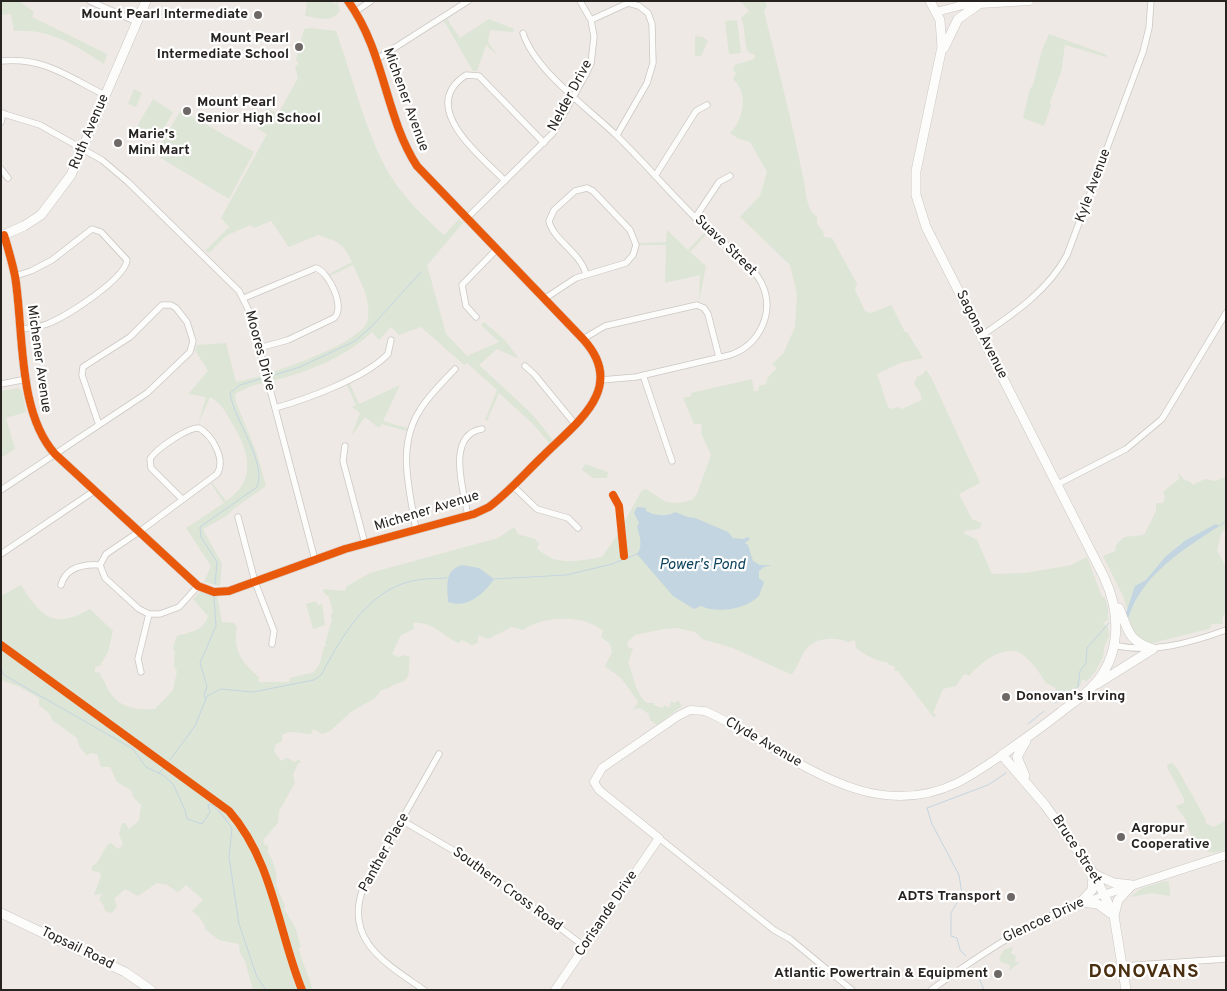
<!DOCTYPE html>
<style>
body{margin:0}
#map{position:relative;width:1227px;height:991px;overflow:hidden;background:#eee9e4;font-family:Overpass,sans-serif}
canvas{display:block}
.frame{position:absolute;inset:0;border:2px solid #272320;pointer-events:none}
</style>
<div id="map">
<canvas width="1227" height="991"></canvas>
<div class="frame"></div>
</div>
<script>
const c = document.querySelector('canvas').getContext('2d');
c.lineJoin = 'round';
function paint(path, color) { c.fillStyle = color; c.fill(path, 'evenodd'); }
function strokePath(path, color, width, dash) { c.strokeStyle = color; c.lineWidth = width; c.lineCap = dash ? 'butt' : 'round'; c.setLineDash(dash || []); c.stroke(path); }
function write(font, color, halo, rows, align = 'center') {
  c.font = font + ' Overpass,sans-serif'; c.lineWidth = 4.5; c.setLineDash([]); c.textBaseline = 'middle'; c.strokeStyle = halo; c.fillStyle = color; for (const [text, x, y, turn = 0] of rows) {
    c.save(); c.translate(x, y); c.rotate((+turn || 0) * Math.PI / 180); c.textAlign = isNaN(turn) ? turn : align; if (halo) c.strokeText(text, 0, 0); c.fillText(text, 0, 0); c.restore();
  }
}
paint(new Path2D(`
 M2 1H19L34 12 32 17 107 54 104 64C75 45 50 28 14 31L11 14 1 15Z
 M307 1H333L334 5 337 2 340 11C332 23 317 18 305 16Z
 M740 1H765L767 6 764 11C778 68 793 125 804 182 806 192 807 212 817 216V224L823 231 824 237 832 238 857 284 855 290 865 311 871 313 891 305 905 332H907L923 358 900 363 877 374 888 407 892 409 898 407 902 409 922 400 920 392 914 384 917 376 922 375 926 370 931 377 980 483 959 494 972 519 982 523 979 529 965 531 964 533 977 540 992 574 1025 573 1055 568 1071 565 1087 557 1102 597H1105L1108 609V620L1103 623 1108 627 1109 636 1104 648 1103 657 1095 672 1087 681 1082 680 1080 686 1058 698 1055 688C1053 686 1047 684 1046 683 1040 674 1032 661 1022 654 1005 643 981 662 969 676L964 674 956 686 943 689 933 713 936 715 934 718 898 671H895L894 666 889 665 887 662C876 661 865 655 856 648L855 640 848 642C838 637 819 637 809 646 803 651 798 666 793 673L790 674 733 648 702 639 695 632 677 628 663 629 635 635 627 643 629 648H633L628 663C634 676 635 694 647 703H654V705L662 708 665 705 669 708 671 701 675 703 678 700 682 706 657 725 650 720 649 714 640 708 633 709 638 703 637 700 621 678 605 666 612 652 610 644 601 637 603 631C582 613 541 617 523 630L512 627 488 639 478 635V643L472 645 462 640 459 643C444 638 434 621 413 623L414 629 401 635 392 654 399 657 404 655 410 657C407 670 414 680 396 684 390 686 387 690 381 690L375 698 351 712 330 731 322 734 313 729 311 734C301 734 293 729 282 735V741L275 745 274 751 281 761 287 758 295 762 298 759 301 763H298L293 775 295 783 279 811 278 823 263 840 265 845H268V853C274 860 278 877 276 885L285 906 284 909 295 927 301 947 298 948 313 990H253L245 961 240 953 239 944 219 940 206 930C203 921 200 917 192 911L203 900 186 885 178 892 167 885 157 883 138 896 125 889 114 899 117 906 112 913 105 911 104 906 99 899 103 894 94 895 101 876 100 872 92 871V866L97 863 108 844 111 843 118 849 123 845 119 834 122 823H125L129 829 139 821 141 805 133 797 132 791 117 782 110 767H101L97 754 90 753 87 756 79 746 77 738 52 720 50 714 39 705V698L18 686 1 680V596L21 585C40 614 51 631 90 609L113 631 108 652 100 666 95 667V672L100 673C101 679 103 678 105 683 114 706 133 711 155 709L173 690 177 671 174 667 175 652 173 648 177 636C190 632 204 631 208 616L193 599 200 592 217 595 222 622 234 623 237 627C233 650 241 662 259 677L258 682H289L290 678 314 672 320 663 324 646H327L325 644 332 619 330 616 333 612 329 597 323 592 324 589 345 591 347 586 370 573 498 538 514 527 518 534 535 539 539 544 537 548C555 567 579 561 602 557L616 537 642 490 646 489 666 502 677 503 692 500 697 494 711 455 701 433 702 424H694L683 398 691 396V393L752 379 754 391H758L759 386 766 384 768 377 777 368 772 364 783 354 795 327 797 294 790 265 740 217 760 196 767 172 750 142 739 139 730 133C744 119 749 94 733 79L736 73 733 70 735 65 754 59 755 55 748 52C743 41 746 29 741 18L749 11Z
 M447 19 460 38 489 19 514 29 513 32 490 30 488 42 498 56 486 45 477 71H473L444 21Z
 M737 20 741 53 729 54 725 21Z
 M311 28 336 31C352 75 366 135 390 175 404 198 424 217 444 235L459 219 463 223 427 265 446 334 467 356 499 342 481 325 484 322 505 340 519 359 497 349 479 365 532 414 553 440 549 443 533 424 499 393 487 421 485 420 497 390 467 363 464 365 421 327 399 335 391 327 379 340 372 332C346 357 306 373 271 381L269 373C289 367 364 341 368 319 371 299 361 283 353 265L330 276 329 274 352 262C343 242 338 242 318 235L289 247 271 221 254 228 250 225 226 236 209 253 205 251 229 227 221 218 267 134 258 129 267 108 278 114 298 78 295 66 299 64 296 60 304 29Z
 M1049 34 1107 55 1106 57 1065 45 1061 72 1050 102 1051 106 1044 126 1023 118 1030 89 1033 85 1042 50Z
 M695 36 703 37 708 41 701 56H695Z
 M134 89 142 93 136 107 128 104Z
 M153 99 173 112 158 139 137 126Z
 M181 110 254 152 229 199 159 157 158 149Z
 M667 230 688 250 704 233 706 235 690 252 706 266 699 302 700 275 665 283 666 245H639V243L666 242Z
 M226 343 236 382 261 376 263 383 251 386 235 394 236 402 257 454 266 486 232 510 228 515 203 529 222 564 220 586 204 582 211 566 186 528 224 503 211 484 212 482 226 501C258 480 249 451 232 423 226 412 221 403 210 397L198 425 206 397 188 394 208 371 195 350 197 345Z
 M349 382 359 404 400 385 383 421 407 428 406 431 382 424 379 428 365 417 351 437 360 413 352 407 356 405 346 383Z
 M18 388 22 391 26 412 6 418 15 449 1 458V391Z
 M585 464 608 472 607 478H593L582 470Z
 M1178 473 1185 480 1191 482 1192 485 1205 479 1215 481 1226 477V528L1221 534 1217 550 1226 567V612L1222 618 1223 624H1212L1209 629 1204 630 1149 644 1134 635 1123 596 1103 556 1115 551 1116 545 1124 537 1144 535 1156 511V503H1163L1165 497 1163 492 1179 479Z
 M316 601 318 605 322 604 325 625 313 629 306 604Z
 M1172 763 1177 768 1206 820 1205 823 1214 827 1226 820V850L1213 853 1194 847 1186 820 1176 806 1184 803V799L1168 769 1167 765Z
 M1165 881 1169 882 1170 896 1152 893 1130 897 1142 888Z
 M1011 947 1013 949 1011 953 1016 956 1015 962H1020L1009 971 1010 965 1001 962 999 958 1004 950Z`), '#dde5d6');
paint(new Path2D(`
 M637 507 647 508 645 510C653 516 667 517 675 512L688 517 695 518 728 532 733 538 743 539 748 537 750 539 745 543 748 545 753 561 760 565H772L764 567 759 571V578L764 582 759 596C746 609 718 614 701 606L694 609 673 596 637 554C643 547 640 536 637 527L639 523 634 513Z
 M1216 524 1219 526C1183 550 1141 575 1128 619L1125 616 1135 586 1146 580 1166 556 1186 540Z
 M462 565 479 568 494 579C484 594 467 609 448 602V599C447 584 445 570 462 565Z`), '#c3d5e1');
strokePath(new Path2D(`
 M271 376 300 367 355 341 371 327 421 272
 M1219 526 1226 521
 M494 579 566 575 612 564 637 554
 M215 584 217 562 201 537 200 527 257 487C267 461 234 421 230 393L240 385 260 379
 M1 668 4 675 133 749 146 767 163 775 173 784 185 810 187 819 202 824 210 812 208 805 211 804 220 812 232 828 229 857 239 924 257 977 266 990
 M206 699 204 696 207 686 200 663 216 626 214 596
 M1055 703 1078 687 1080 671 1086 663 1087 648 1109 623
 M1028 724 1044 711
 M170 760 195 726 207 696 221 689 253 692 314 680 321 675C341 638 367 591 412 581 424 578 435 579 447 578
 M159 773 165 767
 M966 956 960 950 957 938 951 936V913L962 894 959 875 932 824 927 808 988 785 1006 773
 M975 968 984 990`), '#c3d5e1', 1);
const minor = new Path2D(`
 M90 1 137 22
 M356 11 371 1
 M591 20 628 3 639 6 648 13 652 24 653 63 647 83 617 135
 M523 33C535 71 588 108 617 136 647 165 673 197 704 226 721 241 750 262 761 282 776 311 760 345 730 355L636 377 601 380
 M377 59 468 1
 M1 61C45 57 68 77 105 95
 M1 113 40 125 102 160 128 182 239 291 250 313 315 560
 M1 122 3 113
 M1 169 8 178
 M655 176 696 111 707 105
 M505 181C481 156 417 107 466 75L479 76 544 143
 M695 218 719 182 730 176
 M466 219 553 133 586 74 591 63 594 37 591 20 580 1
 M15 276 31 271 52 260 92 229 101 232 127 260C125 279 66 317 47 324 39 327 30 328 21 329
 M244 298 316 268C329 272 346 308 334 318L288 340 259 348
 M544 299 576 278 626 263 633 255 636 245 630 230 593 191 587 188 575 191 554 210 549 221C553 240 580 252 586 274
 M476 317 466 306 462 285 496 250
 M981 336C1013 314 1048 291 1067 255L1143 52 1149 28 1151 1
 M583 339 605 326 697 305 704 308 708 314 719 357
 M525 366 534 374 575 424
 M643 375 672 461
 M1 384 27 379
 M275 408C307 399 365 378 388 354L391 340
 M345 446 343 461 365 544
 M1058 484 1126 449 1162 419 1226 313
 M512 485 537 509 568 518 578 528
 M1 490 147 393 190 352 193 341 187 322 176 308 171 305H162L130 337 83 367 82 375 99 425
 M182 499 151 468 150 459C156 449 188 427 199 428 213 436 226 460 217 474L143 529 106 554 100 565 105 578 139 609 149 614H160L179 607 198 586
 M468 516C464 492 445 435 482 429
 M238 517 255 582 274 631 272 644
 M416 530C410 490 396 447 420 410 429 395 443 382 455 369
 M1 554 94 491
 M61 585C66 567 83 564 100 565
 M1114 645C1152 654 1190 643 1226 630
 M141 672 138 659 149 614
 M403 821 475 863 585 947
 M659 838 774 930 790 939 852 990
 M1122 966 1226 959
 M424 990C387 964 342 940 364 886L439 754
 M931 990C985 951 1039 915 1103 895`);
const tertiary = new Path2D(`
 M936 12 963 5 1029 1
 M4 235C8 248 12 262 15 276 24 330 17 412 55 454L198 586 214 592 229 591 345 549 474 514 489 507C509 492 525 473 543 456 576 423 628 388 583 339L417 166C385 117 385 52 348 1
 M1103 895 1226 855
 M555 990 659 838 599 790 594 782 602 768 678 716 690 710 705 711C784 746 863 828 957 783 973 775 987 765 1002 755`);
const secondary = new Path2D(`
 M930 1 940 20 942 47 916 171V195L926 227 1104 577C1121 613 1122 657 1091 688 1082 697 1071 704 1061 712 1042 727 1022 741 1002 755L1045 805 1094 874 1114 916 1126 990
 M961 1 979 4
 M944 48 958 19 979 4
 M1 236 24 226 41 215 71 175 146 1
 M1119 608C1129 631 1127 640 1153 649
 M1097 684 1153 649
 M1025 776 1017 757 1026 741
 M1094 874 1114 883 1132 885
 M1081 902 1098 904 1110 913
 M1081 902 1092 890 1093 876
 M1114 916 1118 900 1132 885`);
const primary = new Path2D(`
 M1 913 125 972 151 990`);
strokePath(minor, '#cbc7c3', 7);
strokePath(tertiary, '#cbc7c3', 9);
strokePath(secondary, '#cbc7c3', 10);
strokePath(primary, '#cbc7c3', 10);
strokePath(minor, '#fcfcfb', 5.5);
strokePath(tertiary, '#fcfcfb', 8);
strokePath(secondary, '#fcfcfb', 9);
strokePath(primary, '#fcfcfb', 9);
strokePath(new Path2D(`
 M4 235C8 248 12 262 15 276 24 330 17 412 55 454L198 586 214 592 229 591 345 549 474 514 489 507C509 492 525 473 543 456 576 423 628 388 583 339L417 166C385 117 385 52 348 1
 M613 495 619 506 624 556
 M1 645 229 811C273 861 278 931 302 990`), '#e8590c', 8);
for (const [x, y, r, color] of [
 [258,15,5,"#6d6865"],
 [299,47,5,"#6d6865"],
 [187,111,5,"#6d6865"],
 [118,143,5,"#6d6865"],
 [1006,697,5,"#6d6865"],
 [1121,837,5,"#6d6865"],
 [1011,897,5,"#6d6865"],
 [998,974,5,"#6d6865"]
]) { const dot = new Path2D(); dot.arc(x, y, r, 0, 2 * Math.PI); c.fillStyle = color; c.fill(dot); strokePath(dot, '#fff', 2); }
write('bold 14px', '#272320', '#fff', [
 ["Mount Pearl Intermediate",248,15],
 ["Mount Pearl",289,39],
 ["Intermediate School",289,55],
 ["Mount Pearl",197,103,"left"],
 ["Senior High School",197,119,"left"],
 ["Marie's",128,135,"left"],
 ["Mini Mart",128,151,"left"],
 ["Donovan's Irving",1016,697,"left"],
 ["Agropur",1131,829,"left"],
 ["Cooperative",1131,845,"left"],
 ["ADTS Transport",1001,897],
 ["Atlantic Powertrain & Equipment",988,974]
], 'right');
write('14px', '#272320', '#fff', [
 ["Nelder Drive",571,96,-62],
 ["Michener Avenue",405,100,70],
 ["Ruth Avenue",90,132,-67],
 ["Kyle Avenue",1094,186,-70],
 ["Suave Street",725,246,44],
 ["Sagona Avenue",981,335,63],
 ["Moores Drive",259,351,75],
 ["Michener Avenue",38,359,82],
 ["Michener Avenue",427,512,-17],
 ["Clyde Avenue",763,743,30],
 ["Bruce Street",1076,850,57],
 ["Panther Place",385,853,-61],
 ["Southern Cross Road",507,890,36],
 ["Corisande Drive",607,914,-56],
 ["Glencoe Drive",1044,921,-25],
 ["Topsail Road",77,949,26]
]);
write('italic 15px', '#0c425d', '#fff', [
 ["Power's Pond",702,566]
]);
c.letterSpacing = '1px';
write('bold 19px', '#492e0f', '#fff', [
 ["DONOVANS",1144,973]
]);
c.letterSpacing = '0px';
</script>
